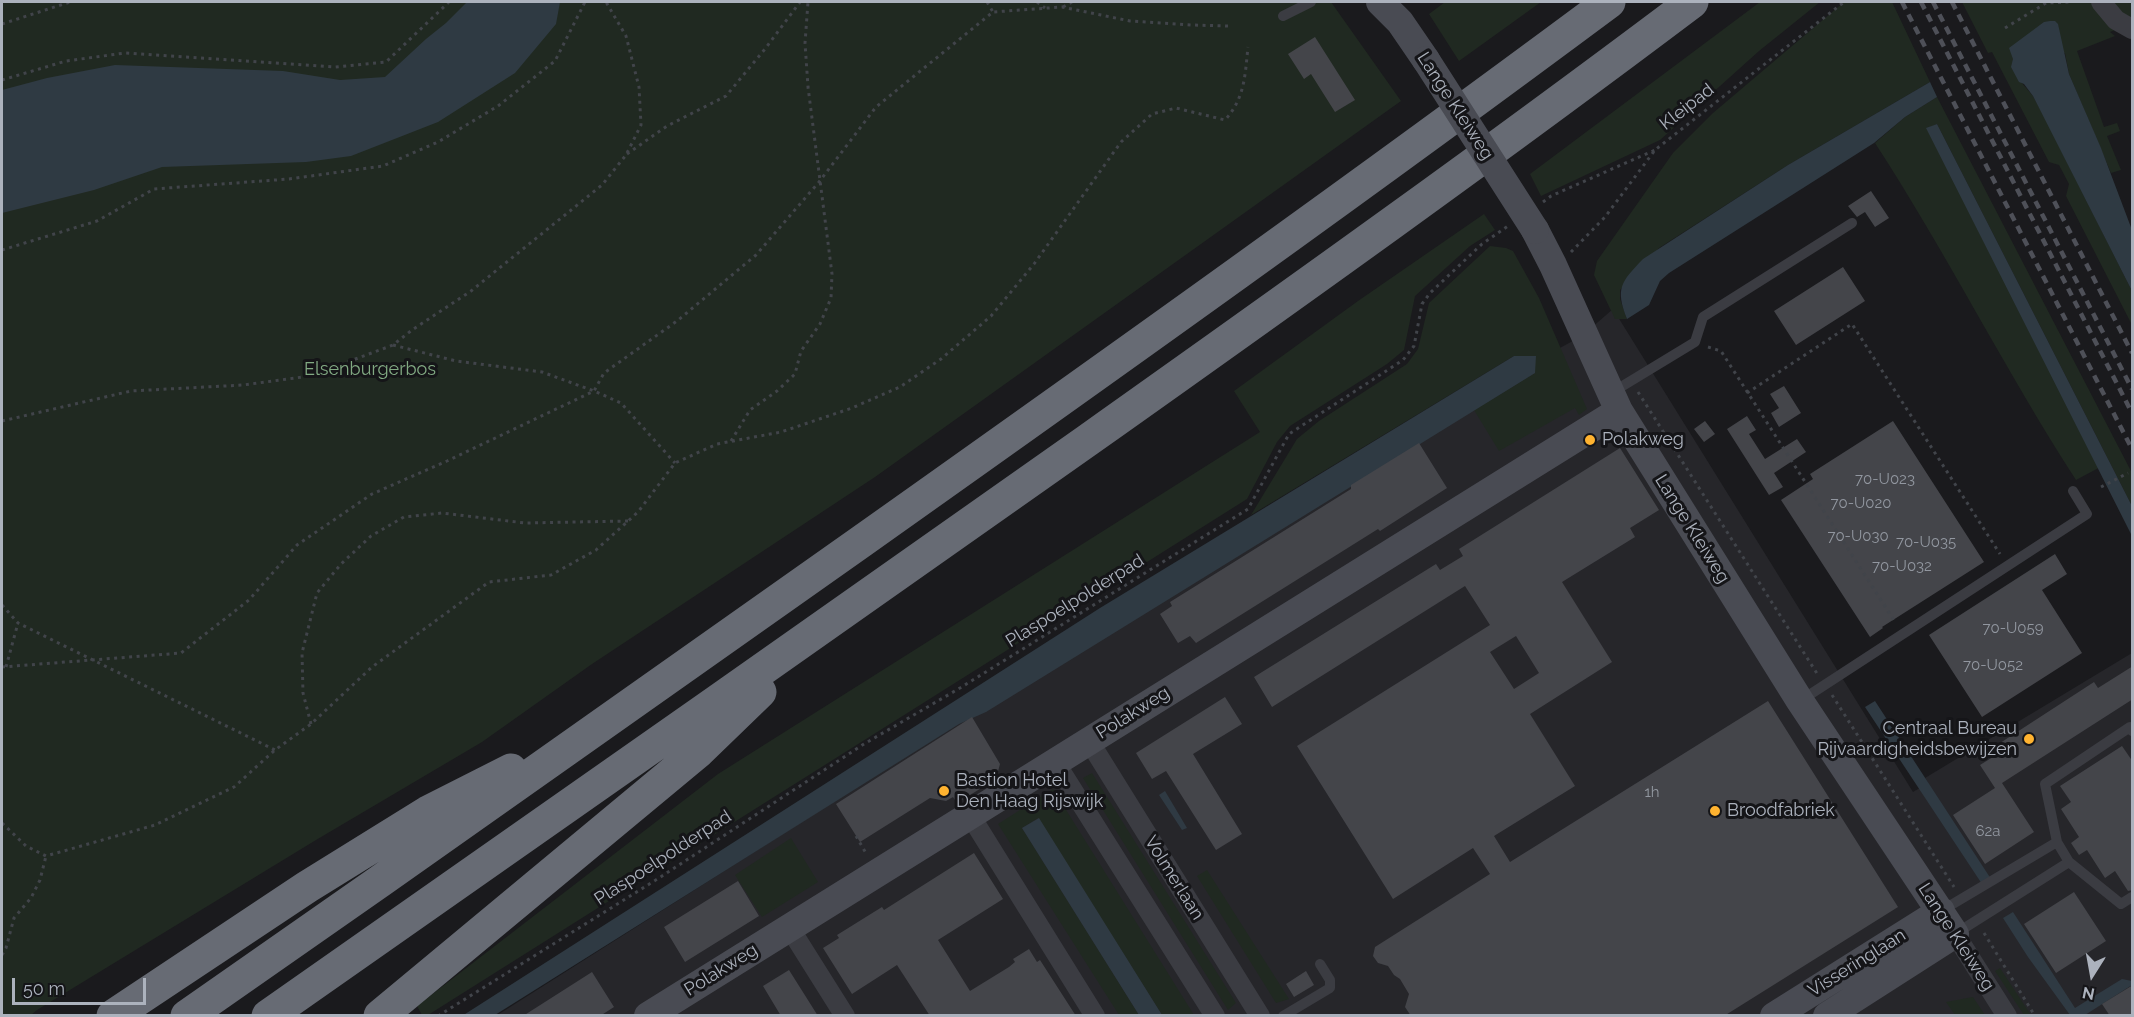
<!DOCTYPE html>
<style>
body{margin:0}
#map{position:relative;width:2134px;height:1017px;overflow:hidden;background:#1a1a1d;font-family:Raleway,sans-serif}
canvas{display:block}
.frame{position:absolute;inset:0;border:3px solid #acb2bd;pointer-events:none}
.north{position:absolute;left:2062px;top:945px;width:60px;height:60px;-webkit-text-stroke:4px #151518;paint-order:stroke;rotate:191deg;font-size:16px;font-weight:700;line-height:24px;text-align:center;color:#acb2bd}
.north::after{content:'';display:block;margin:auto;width:21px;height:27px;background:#acb2bd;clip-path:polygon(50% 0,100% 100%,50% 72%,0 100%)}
.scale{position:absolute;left:12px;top:978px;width:134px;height:27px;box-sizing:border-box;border:3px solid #acb2bd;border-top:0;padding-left:8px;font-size:18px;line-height:21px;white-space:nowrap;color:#acb2bd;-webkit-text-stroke:4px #151518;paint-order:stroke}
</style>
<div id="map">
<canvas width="2134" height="1017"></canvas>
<div class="frame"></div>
<div class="north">N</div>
<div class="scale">50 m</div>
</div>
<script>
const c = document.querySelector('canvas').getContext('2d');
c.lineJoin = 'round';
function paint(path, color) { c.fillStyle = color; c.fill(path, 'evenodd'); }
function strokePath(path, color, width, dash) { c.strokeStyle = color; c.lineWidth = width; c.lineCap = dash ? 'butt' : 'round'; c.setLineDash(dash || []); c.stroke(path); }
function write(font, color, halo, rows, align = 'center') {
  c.font = font + ' Raleway,sans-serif'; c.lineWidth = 6; c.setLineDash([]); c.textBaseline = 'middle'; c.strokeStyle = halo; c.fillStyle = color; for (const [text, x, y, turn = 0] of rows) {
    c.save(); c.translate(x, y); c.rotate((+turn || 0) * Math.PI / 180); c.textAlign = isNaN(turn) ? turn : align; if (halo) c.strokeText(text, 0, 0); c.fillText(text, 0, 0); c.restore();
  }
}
paint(new Path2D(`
 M1613 309 1913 792 1928 783 1925 778 2132 653V1015L496 1016 1482 390 1582 336Z`), '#26262a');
paint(new Path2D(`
 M2 2H1331L1401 101 875 477 592 664 482 742 316 840 37 1010 31 1015H2Z
 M1445 2H1541L1459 61 1429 14Z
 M1760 2H1820L1759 51 1660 140 1541 196 1530 174Z
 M1844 2H1892L1930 82 1788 165 1659 248 1620 290V299L1627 319H1615L1594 275 1597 261 1673 153 1713 113Z
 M1962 2H2132V23L2110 32 2115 36 2077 51 2104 127 2117 123 2120 131 2107 136 2121 170 2111 173 2069 74 2065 53 2013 59 2021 82 2033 96 2045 118 2132 291V325L2066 196 2069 184 2059 165 2049 162 1992 52 1988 53Z
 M1937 97 2132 473V506L1937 124 1930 127 2106 464 2076 480C2005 370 1946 252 1875 143L1905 117Z
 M1484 214 1495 230 1470 246 1415 296 1404 350 1387 364 1290 426 1277 442 1247 499 428 1015H422L417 1006 718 774 1260 432 1234 391 1358 301Z
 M1490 246 1506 248 1513 251 1539 298 1587 409 1579 415 1575 408 1499 451 1474 410 1535 373 1514 356 1251 515 1297 439 1319 421 1407 364 1418 349 1429 303Z
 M1092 773 1236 1003 1228 1010 1083 778Z
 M1053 789 1194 1015H1162L1038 818 1022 828 1139 1015H1119L998 824Z
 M791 838 818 882 762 917 735 875Z
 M1207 870 1289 999 1276 1003 1197 876Z
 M2000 968 2031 1015H2024L1995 971Z
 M1973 997 1985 1015H1955L1946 1002Z`), '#202921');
paint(new Path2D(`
 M467 2H560L556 24 515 73 438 122 351 156 306 162 162 167 94 190 2 213V90L47 78 115 65 283 71 340 80 385 77 426 39 446 23Z
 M2050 21H2055L2058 24 2069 74 2101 148 2132 230V291L2033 96 2024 84 2019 82 2011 67 2013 59 2009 48 2044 22Z
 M1930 82 1937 97 1905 117 1874 143 1669 273 1660 281 1649 305 1627 319C1615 288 1621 282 1643 259L1788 165Z
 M1937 124 2132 506V536L1926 128Z
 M1514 356H1536L1535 373 986 712 959 724 495 1015 462 1016 1100 608Z
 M1875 701 1991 879 1982 884 1865 707Z
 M1165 791 1187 828 1182 830 1159 795Z
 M1039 818 1162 1015H1139L1022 828Z
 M2013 912 2075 1008 2122 979 2132 981V985L2085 1015H2070L2028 957 2003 918Z`), '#2f3a43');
paint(new Path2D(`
 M1315 37 1355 100 1335 112 1311 74 1304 79 1288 54Z
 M1871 191 1889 218 1875 227 1865 212 1857 217 1848 206Z
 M1843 267 1865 301 1796 345 1774 311Z
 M1784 386 1801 413 1779 427 1771 413 1779 408 1770 394Z
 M1747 416 1756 430 1749 434 1765 459 1797 439 1806 452 1774 473 1783 487 1769 495 1727 429Z
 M1705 421 1715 434 1704 442 1694 429Z
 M1893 421 1984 562 1882 627 1883 628 1870 637 1781 500 1813 479 1810 474Z
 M1419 443 1447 488 1380 531 1378 529 1196 643 1190 636 1178 643 1160 614 1172 606 1170 602 1351 489V485Z
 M1620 448 1659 510 1630 528 1635 537 1562 582 1612 662 1530 714 1575 786 1494 836 1510 862 1768 701 1898 907 1724 1016H1411L1405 1007 1409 994 1400 979 1394 975 1388 966 1378 963 1373 956 1375 947 1490 874 1473 848 1393 899 1297 746 1490 625 1465 586 1272 707 1254 677 1436 564 1440 570 1463 556 1459 549ZM1516 636 1539 673 1514 689 1490 652Z
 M2055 554 2067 574 2042 590 2082 653 1982 717 1929 635Z
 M2133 666V699L2002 783 2034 832 1985 864 1953 815 1995 788 1980 765 2001 752 1997 745 2094 682 2098 688Z
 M1225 697 1242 724 1193 754 1242 834 1216 850 1166 771 1152 779 1136 753Z
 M972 717 1000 764 996 779 957 803 953 797 946 801 930 798 860 842 836 804Z
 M2122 746 2133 762V890L2128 891 2115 871 2105 878 2087 850 2079 855 2071 843 2079 837 2061 809 2071 802 2060 786Z
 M974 853 1003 899 938 940 970 991 1009 967 1015 962 1013 959 1029 949 1037 962 1040 960 1076 1016H930L897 965 852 994 823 948 839 938 837 935 882 907 884 910Z
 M738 881 759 916 685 962 664 927Z
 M2074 892 2106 941 2056 973 2024 924Z
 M789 970 818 1016H781L763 986Z
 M1306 971 1314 985 1294 997 1286 984Z
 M592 972 614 1007 600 1016H523Z
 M2133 985V1016H2110L2102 1004Z`), '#44454a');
strokePath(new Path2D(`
 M987 2 993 12
 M1037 2 1045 8
 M1063 7 1072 2
 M2 24 70 2
 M2005 28 2046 3 2071 2
 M2 80 66 61 125 53 335 67 386 62 449 2
 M627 154 667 126 726 96 765 49 800 2
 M1543 202 1551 196 1655 150
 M2 250 97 221 154 189 289 179 383 166 438 142 498 106 555 61 585 2
 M1571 252 1605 217 1655 150 1844 2
 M393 345 456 361 542 372 594 391 621 403 675 463
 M1708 347 1721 351 1895 622
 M1638 392 1818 675
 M1747 393 1852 324 2000 554
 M2 421 131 391 243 385 310 376 393 345 412 330 471 291 602 185 626 155 641 125 639 87 626 36 606 2
 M731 441 750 410 777 391 795 374 801 351 820 324 831 298 832 274 808 87 805 43 808 2
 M2101 487 2128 473
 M2 605 18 623 275 750
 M2 667 181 653 249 600 297 545 372 494 447 461 594 391 604 373 677 321 756 255 819 182 876 107 993 12 1062 7 1130 21 1192 25 1228 26
 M6 667 18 623
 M1832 695 1954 887
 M311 724 303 693 302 653 317 593 341 564 371 536 404 517 442 513 525 523 628 521
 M2 823 26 846 46 856 155 825 234 787 275 750 311 724 372 667 489 582 551 575 596 550 638 512 675 463 717 444 781 432 852 408 900 387 941 359 991 316 1034 264 1121 142 1152 114 1176 108 1225 120C1245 98 1245 75 1248 47
 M856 836 867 855
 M1984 933 2035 1016
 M2 955 6 948 14 918 31 898 40 880 46 856
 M438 1016 659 878 864 744 960 688 1248 509 1289 434 1403 360 1414 346 1422 304 1430 293 1482 244 1508 226`), '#41444a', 3, [3, 4.5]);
strokePath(new Path2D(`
 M1283 16 1311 2
 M1611 393 1695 342 1703 317 1852 223
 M1800 701 2087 514 2073 491
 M2132 731 2130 727 2045 784 2057 842 2069 862 2121 904 2132 897
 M1941 911 2057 842
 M1955 934 2069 862
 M1283 1016 1330 988V980L1320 964`), '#3b3c42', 10);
strokePath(new Path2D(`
 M2101 2 2116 20 2132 29
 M1089 741 1260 1016
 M1055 762 1215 1016
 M970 815 1095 1016
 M789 927 845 1016
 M1955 934 2007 1016`), '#3b3c42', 20);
strokePath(new Path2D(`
 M1380 2 1400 22 1426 60
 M1535 230 1553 265 1619 411 1800 701 1955 934 1827 1016
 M648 1016 1619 411
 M1774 1016 1941 911`), '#494b53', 28);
strokePath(new Path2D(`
 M113 1016 307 887 428 812 511 770
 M187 1016C413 859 638 700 862 541 1113 363 1363 185 1609 2
 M268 1016C542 824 815 633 1088 440 1291 296 1493 152 1692 2
 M380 1016 699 751 760 692`), '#676b74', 33);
strokePath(new Path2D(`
 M1902 2 2132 449
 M1921 2 2132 413
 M1933 2 2132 389
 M1952 2 2132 353`), '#4e5058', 4.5, [8, 6]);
strokePath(new Path2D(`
 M1426 60 1535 230`), '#494b53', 28);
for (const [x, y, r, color] of [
 [1590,440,6,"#ffb330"],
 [2029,739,6,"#ffb330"],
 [944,791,6,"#ffb330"],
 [1715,811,6,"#ffb330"]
]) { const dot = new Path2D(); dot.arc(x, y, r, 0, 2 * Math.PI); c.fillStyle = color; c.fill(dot); strokePath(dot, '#151518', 2); }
write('15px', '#9297a0', null, [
 ["70-U023",1885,479],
 ["70-U020",1861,503],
 ["70-U030",1858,536],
 ["70-U035",1926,542],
 ["70-U032",1902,566],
 ["70-U059",2013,628],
 ["70-U052",1993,665],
 ["1h",1652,792],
 ["62a",1988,831]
]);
write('18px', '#acb2bd', '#151518', [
 ["Lange Kleiweg",1455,106,57],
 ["Kleipad",1687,107,-38],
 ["Lange Kleiweg",1692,529,58],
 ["Plaspoelpolderpad",1075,601,-32],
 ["Polakweg",1133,713,-32],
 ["Plaspoelpolderpad",663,858,-33],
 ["Volmerlaan",1174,878,58],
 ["Lange Kleiweg",1956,937,57],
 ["Visseringlaan",1857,963,-32],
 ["Polakweg",721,970,-32]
]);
write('18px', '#82aa83', '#151518', [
 ["Elsenburgerbos",370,370]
]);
write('18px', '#acb2bd', '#151518', [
 ["Polakweg",1602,440],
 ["Centraal Bureau",2017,729,"right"],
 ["Rijvaardigheidsbewijzen",2017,750,"right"],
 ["Bastion Hotel",956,781],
 ["Den Haag Rijswijk",956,802],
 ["Broodfabriek",1727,811]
], 'left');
</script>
